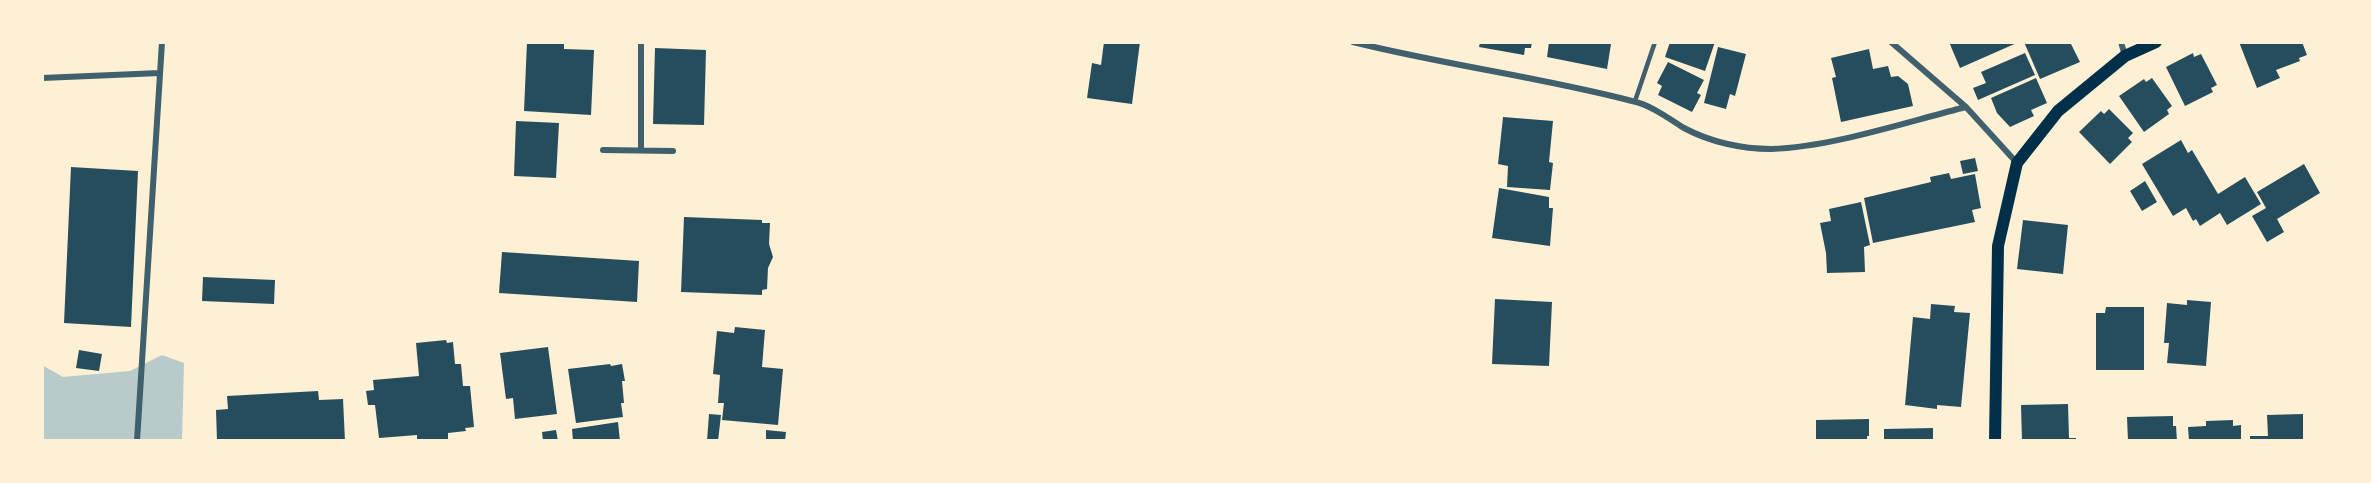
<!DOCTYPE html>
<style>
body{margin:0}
#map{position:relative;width:2371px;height:483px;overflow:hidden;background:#fdf0d5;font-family:Bitter,serif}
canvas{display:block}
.frame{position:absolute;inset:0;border:44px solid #fdf0d5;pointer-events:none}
</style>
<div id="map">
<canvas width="2371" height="483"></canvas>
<div class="frame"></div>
</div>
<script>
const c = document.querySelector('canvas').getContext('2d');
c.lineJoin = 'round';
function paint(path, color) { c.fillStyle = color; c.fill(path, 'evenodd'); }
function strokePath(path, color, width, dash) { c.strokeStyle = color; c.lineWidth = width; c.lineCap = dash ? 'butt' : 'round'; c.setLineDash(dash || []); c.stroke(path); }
paint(new Path2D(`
 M162 355 184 363 182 441H42V365L63 377 130 371Z`), '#b9caca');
paint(new Path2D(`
 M527 42H564V49L594 50 591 115 524 111Z
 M1104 42H1140L1132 104 1087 98 1092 63 1101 65Z
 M1480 42H1532L1531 48H1525L1524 55 1479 47Z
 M1549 42 1611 44 1607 69 1547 57Z
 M1670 42H1715L1705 71 1665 57Z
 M1949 42H2019L1960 68Z
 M2024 42H2070L2080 62 2040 79Z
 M2239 42H2302L2307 55 2299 58 2300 61 2276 70 2280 78 2257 88Z
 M1718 47 1746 54 1735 96 1730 94 1726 109 1704 103Z
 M655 48 706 50 704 125 653 124Z
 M1869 49 1873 69 1888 66 1891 77 1898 76 1908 84 1913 106 1841 122 1832 78 1836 77 1831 58Z
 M2025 53 2035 75 1978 100 1973 88 1986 83 1981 72Z
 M2193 53 2194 57 2201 54 2217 85 2211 88 2213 92 2185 106 2166 67Z
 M1668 62 1704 80 1697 93 1701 95 1692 112 1658 95 1662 86 1657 83Z
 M2036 78 2047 103 2031 110 2034 116 2010 127 1997 113 1991 98Z
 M2152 78 2172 106 2167 110 2169 114 2144 132 2119 96 2144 79 2146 82Z
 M2109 109 2133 133 2128 138 2132 142 2110 164 2079 132 2101 111 2104 114Z
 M1503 117 1553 121 1549 162 1553 163 1550 190 1507 187 1508 166 1498 164Z
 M516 121 559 123 556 178 514 176Z
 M2181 140 2188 153 2192 150 2218 194 2245 177 2261 204 2227 225 2220 213 2200 226 2196 219 2193 221 2186 208 2173 216 2142 164Z
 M1975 158 1978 171 1963 174 1960 161Z
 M2304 164 2320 193 2277 219 2284 232 2267 242 2252 216 2266 208 2257 192Z
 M71 167 138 171 131 327 64 323Z
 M1949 173 1951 179 1975 174 1981 208 1972 210 1975 222 1873 243 1864 198 1931 182 1930 177Z
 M2145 181 2157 202 2142 211 2130 191Z
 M1499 188 1549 197V208H1553L1550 246 1492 238Z
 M1861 202 1870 245 1864 247 1865 272 1827 273 1826 253 1820 223 1831 221 1829 209Z
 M684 217 762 220V223H770L769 244 773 257 768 268 767 289 762 290V295L681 292Z
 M2023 220 2068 225 2063 274 2017 269Z
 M502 252 639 261 637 302 499 293Z
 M203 277 275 280 274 304 202 301Z
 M1495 299 1552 302 1549 366 1492 364Z
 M2187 300 2211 302 2206 366 2167 363 2169 343H2164L2167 303 2187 305Z
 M1931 304 1955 306 1954 312 1970 313 1961 407 1937 405V409L1905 405 1913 317 1930 319Z
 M2106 307H2144V370H2096V313H2105Z
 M735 327 765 330 762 367 783 369 778 425 722 420 724 403H718L720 375 713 374 717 331 734 333Z
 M446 340 447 343 453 342 455 364H461L463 386H470L474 427 465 428 466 431 448 433V441H417V435L379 438 375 405H368L366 391 374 390 373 380 419 376 416 343Z
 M548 347 557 414 515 419 513 398 506 399 500 353Z
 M79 350 102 354 99 371 76 368Z
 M610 364 611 366 622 364 625 381H622L624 403H621L623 417 576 423 568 369Z
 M318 391 319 400 343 399 345 441H217L216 410 228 409 227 396Z
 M2068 404 2069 438H2076V441H2022L2021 405Z
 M709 414 721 415 718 441H707Z
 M2303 414V441H2250V436H2268L2267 415Z
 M2173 416V426H2176L2177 441H2128L2127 417Z
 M1869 419V436H1867V441H1816V420Z
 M2233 420V426L2241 425V441H2189L2188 427 2206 426V421Z
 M618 422 620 441H573L572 429Z
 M1933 428V441H1884V429Z
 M556 430 558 441H543L542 432Z
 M766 430 786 432 785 441H766Z`), '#264d5e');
strokePath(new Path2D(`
 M1635 101 1655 42`), '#3f606c', 4.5);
strokePath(new Path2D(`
 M1353 42C1445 65 1540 77 1632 101 1651 105 1668 118 1684 128 1710 142 1742 149 1771 149 1832 147 1906 122 1966 107
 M1891 42 1966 107 2017 163
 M2121 42 2125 56
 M42 78 160 73
 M603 150 673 151
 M641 150V42
 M137 441 162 42`), '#3f606c', 6);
strokePath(new Path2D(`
 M1995 441 1998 246 2017 163 2058 111 2125 56 2156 42`), '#003049', 12);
</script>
